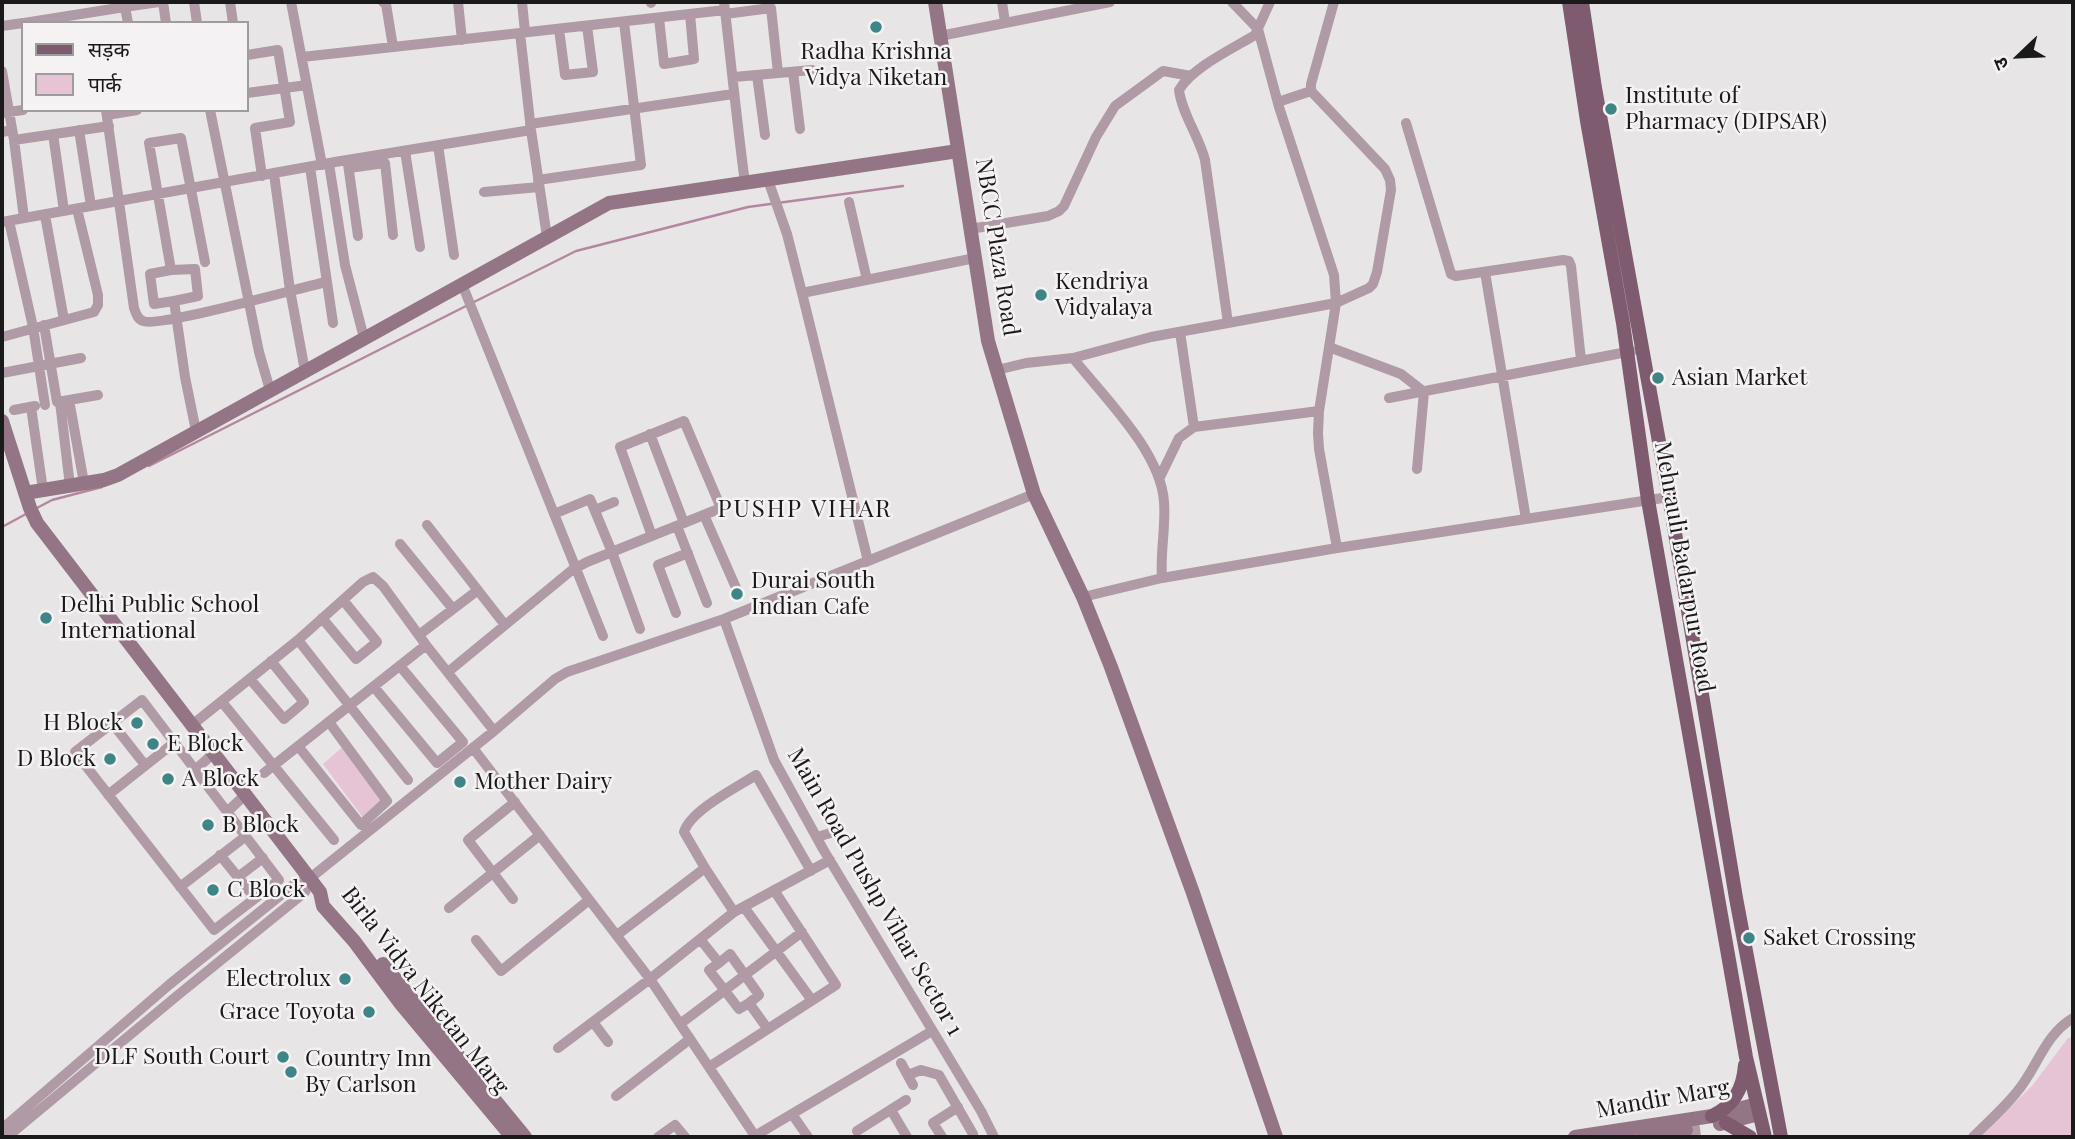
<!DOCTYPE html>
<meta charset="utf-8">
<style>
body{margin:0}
#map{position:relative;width:2075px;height:1139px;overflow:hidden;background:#e8e5e6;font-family:"Playfair Display","Noto Sans Devanagari",serif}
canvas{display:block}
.frame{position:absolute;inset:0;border:4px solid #1b1a1a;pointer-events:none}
.legend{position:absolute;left:21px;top:21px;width:228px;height:91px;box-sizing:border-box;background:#f5f2f4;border:2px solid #9e9c9d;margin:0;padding:9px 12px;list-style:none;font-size:21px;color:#1b1a1a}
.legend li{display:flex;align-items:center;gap:14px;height:35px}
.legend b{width:35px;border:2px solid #9e9c9d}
.north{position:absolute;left:1984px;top:21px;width:70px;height:70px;-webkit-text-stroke:5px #f5f2f4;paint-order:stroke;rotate:247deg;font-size:19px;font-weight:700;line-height:28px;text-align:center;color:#1b1a1a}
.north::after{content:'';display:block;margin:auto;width:24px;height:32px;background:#1b1a1a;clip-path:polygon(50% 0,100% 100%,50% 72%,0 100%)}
</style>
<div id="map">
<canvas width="2075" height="1139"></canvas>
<div class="frame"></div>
<ul class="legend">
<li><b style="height:9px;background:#7f5b6f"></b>सड़क</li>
<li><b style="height:19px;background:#e6c4d6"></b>पार्क</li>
</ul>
<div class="north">उ</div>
</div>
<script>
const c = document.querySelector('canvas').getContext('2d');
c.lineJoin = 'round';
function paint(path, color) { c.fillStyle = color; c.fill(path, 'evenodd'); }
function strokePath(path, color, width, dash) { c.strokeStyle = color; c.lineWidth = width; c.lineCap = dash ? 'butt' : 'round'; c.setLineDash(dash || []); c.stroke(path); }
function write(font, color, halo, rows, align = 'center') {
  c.font = font + ' "Playfair Display",serif'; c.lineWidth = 5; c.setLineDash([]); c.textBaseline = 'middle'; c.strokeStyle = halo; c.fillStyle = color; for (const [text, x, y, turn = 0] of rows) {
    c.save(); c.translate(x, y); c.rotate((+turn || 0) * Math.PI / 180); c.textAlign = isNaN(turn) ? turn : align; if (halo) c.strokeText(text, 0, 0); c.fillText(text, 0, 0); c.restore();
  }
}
paint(new Path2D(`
 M346 744 388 797 364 819 323 764Z
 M2073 1037V1137H1980L2032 1086 2068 1038Z`), '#e6c4d6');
strokePath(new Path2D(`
 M474 302 576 251 748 207 903 186
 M149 466 468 305
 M35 509 52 500 102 487
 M2 527 26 514`), '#b5879f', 2.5);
strokePath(new Path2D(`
 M131 2V6L159 2
 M163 2 166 23
 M194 2 197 23
 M230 2 233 23
 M291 2 322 165
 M383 2 386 4 393 47
 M458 2 462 40
 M522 2 525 32
 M651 2V3
 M724 2C731 62 737 123 745 183
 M1002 2 1005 22
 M1232 2 1258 29 1279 107 1334 275 1336 303 1228 323 1205 160C1199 136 1182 114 1179 90 1193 67 1232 49 1255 35L1270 2
 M1334 2 1311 84V91L1385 169 1390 180 1391 190 1377 272 1373 284 1369 288 1336 303 1319 411 1318 433 1319 449 1337 548
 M125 7 128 23
 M725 14 771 8 778 73
 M659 18 664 64 694 59 690 14
 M24 23 131 6
 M2 26 23 23
 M559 29 565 75 593 72 587 26
 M520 33 725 10
 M940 36 1110 2
 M247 55 278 50 290 122 255 128 262 176
 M302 57 520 33 531 130 547 237
 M2 71 14 140 24 218
 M793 72 800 129
 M757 75 765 135
 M734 77 812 70
 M247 93 307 85
 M1278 102 1311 91
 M106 110 134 308C136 313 137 319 143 321 158 328 299 288 326 282
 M210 110 259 352 270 390
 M2 113 23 110
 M107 115 137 110
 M1406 123 1451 274 1456 276 1563 260 1569 261 1571 266 1581 360
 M530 124 733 94
 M79 130 91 206
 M2 132 12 130
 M53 134 64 211
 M14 140 109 126
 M438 145 454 255
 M405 151 420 247
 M329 164 345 265 364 338
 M348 164 358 236
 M310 167 333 323
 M349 168 385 163 393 235
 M274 174 290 290 305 371
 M538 180 641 165 624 22
 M768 180 787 234 802 293
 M484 192 539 187
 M849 202 867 280
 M45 215 64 320
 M9 221 33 327 45 405
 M2 222 335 162 531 130
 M970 229 1048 216 1059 211 1064 206 1096 137 1115 106 1163 71 1191 76
 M171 270 195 269 198 296 174 301
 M1485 272 1526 519
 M462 284 603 636
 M44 325 57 402 69 400 84 483
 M1180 332 1194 427
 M2 337 94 312 98 305V295L77 209
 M1329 347 1401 374 1424 392 1417 469
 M1073 358C1104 397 1161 452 1164 502 1166 527 1160 552 1162 578
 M997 370 1026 363 1073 358 1151 337 1228 323
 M2 373 81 358
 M1389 398 1632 351
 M69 400 98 395
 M60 402 70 486
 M31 407 43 490
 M14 410 35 406
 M196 431 185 377 174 301 154 304 150 274 171 270 149 143 181 138 205 262
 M650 434 684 523
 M1160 477 1179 438 1194 427 1319 411
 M595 510 614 502
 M554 514 590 499 612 552 640 629
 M704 515 737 590
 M427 525 505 625
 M677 526 707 603
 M400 544 453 609
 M868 561 802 293 975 258
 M1083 597 1162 578 1337 548 1669 497
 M676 613 658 565 688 553
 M322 618 356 659 377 642 343 600
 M724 619 774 760 823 849 981 1111 994 1137
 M419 635 478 590
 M298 640 408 780
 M448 672 572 570 587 562 721 508 684 421 620 447 652 536
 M250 679 284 719 304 702 271 661
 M374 687 437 763 463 742 400 666
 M142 700 279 880 214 930 75 752Z
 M222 702 334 840
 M112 723 145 765
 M192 725 298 640 363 582 373 577 383 586 426 645 494 731
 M298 746 361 825 387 801 329 722
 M473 748 650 979 755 1136
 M196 769 213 754
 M264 773 426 645
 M108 795 175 742
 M228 811 245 795
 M817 837 834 832
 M220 855 255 898
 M238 877 263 858
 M180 887 246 836
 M513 899 468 840 515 802
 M744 907 811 999
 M449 908 540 835
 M734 912 705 868 684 832C691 810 736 788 756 775L811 871
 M617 935 705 868
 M700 939 719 963 709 970 739 1009 749 1003 767 1028
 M476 940 501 971 589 900
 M719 963 730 954 759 995 749 1003
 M593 1022 608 1042
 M680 1024 802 932
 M558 1048 650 979 734 912 830 860
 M901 1063 913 1085
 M709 1067 836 985 774 890
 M908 1075 921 1070 939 1075 973 1134
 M616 1096 690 1039
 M891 1110 907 1137
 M792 1114 808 1137
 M1695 1128 1696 1137
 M2 1129 170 984 297 882 309 879 494 731 555 679 567 672 724 619 1034 494
 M857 1131 906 1100
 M7 1137 178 995 305 892 309 879
 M658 1137 675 1125 685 1137
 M753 1137 932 1031
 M942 1137 933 1123 958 1107
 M1973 1137C1987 1123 2003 1109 2016 1093 2037 1069 2044 1035 2073 1018`), '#af9aa5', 10);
strokePath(new Path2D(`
 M935 2 988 341 1034 494 1083 597 1111 667 1193 893 1276 1137
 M2 421 30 508 37 523 320 892 323 906 354 941 401 1004 512 1137
 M25 493 104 480 118 475 609 203 958 151
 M383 964 525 1137
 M1720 1124 1759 1114
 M1575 1137 1712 1116 1757 1104
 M1643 1137 1686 1130`), '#947585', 14);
strokePath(new Path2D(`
 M1569 2 1587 121 1623 323 1648 500 1746 1057 1765 1137
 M1582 2 1595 88 1669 497 1736 898 1781 1137
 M1712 1116C1734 1106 1743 1089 1745 1065
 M1726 1123 1750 1137`), '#7f5b6f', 14);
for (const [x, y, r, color] of [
 [876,27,7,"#3d8586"],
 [1611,109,7,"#3d8586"],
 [1041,295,7,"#3d8586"],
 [1658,378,7,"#3d8586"],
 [737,594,7,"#3d8586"],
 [46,618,7,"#3d8586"],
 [137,723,7,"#3d8586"],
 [153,744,7,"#3d8586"],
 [110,759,7,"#3d8586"],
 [168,779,7,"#3d8586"],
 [460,782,7,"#3d8586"],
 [208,825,7,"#3d8586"],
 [213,890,7,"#3d8586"],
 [1749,938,7,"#3d8586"],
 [345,979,7,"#3d8586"],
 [369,1012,7,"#3d8586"],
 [283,1057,7,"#3d8586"],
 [291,1072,7,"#3d8586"]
]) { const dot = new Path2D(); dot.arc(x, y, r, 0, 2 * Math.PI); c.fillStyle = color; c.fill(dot); strokePath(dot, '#f5f2f4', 2.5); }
write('23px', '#1b1a1a', '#f5f2f4', [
 ["Radha Krishna",876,52,"center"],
 ["Vidya Niketan",876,78,"center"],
 ["Institute of",1625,96],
 ["Pharmacy (DIPSAR)",1625,122],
 ["Kendriya",1055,282],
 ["Vidyalaya",1055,308],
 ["Asian Market",1672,378],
 ["Durai South",751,581],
 ["Indian Cafe",751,607],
 ["Delhi Public School",60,605],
 ["International",60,631],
 ["H Block",123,723,"right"],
 ["E Block",167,744],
 ["D Block",96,759,"right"],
 ["A Block",182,779],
 ["Mother Dairy",474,782],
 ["B Block",222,825],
 ["C Block",227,890],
 ["Saket Crossing",1763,938],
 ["Electrolux",331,979,"right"],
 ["Grace Toyota",355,1012,"right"],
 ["DLF South Court",269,1057,"right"],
 ["Country Inn",305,1059],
 ["By Carlson",305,1085]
], 'left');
write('23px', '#1b1a1a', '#f5f2f4', [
 ["NBCC Plaza Road",997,247,81],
 ["Mehrauli Badarpur Road",1684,567,80],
 ["Main Road Pushp Vihar Sector 1",875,892,60],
 ["Birla Vidya Niketan Marg",425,991,52],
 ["Mandir Marg",1663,1099,-10]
]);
c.letterSpacing = '2px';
write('24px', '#1b1a1a', '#f5f2f4', [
 ["PUSHP VIHAR",805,510]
]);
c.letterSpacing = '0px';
</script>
